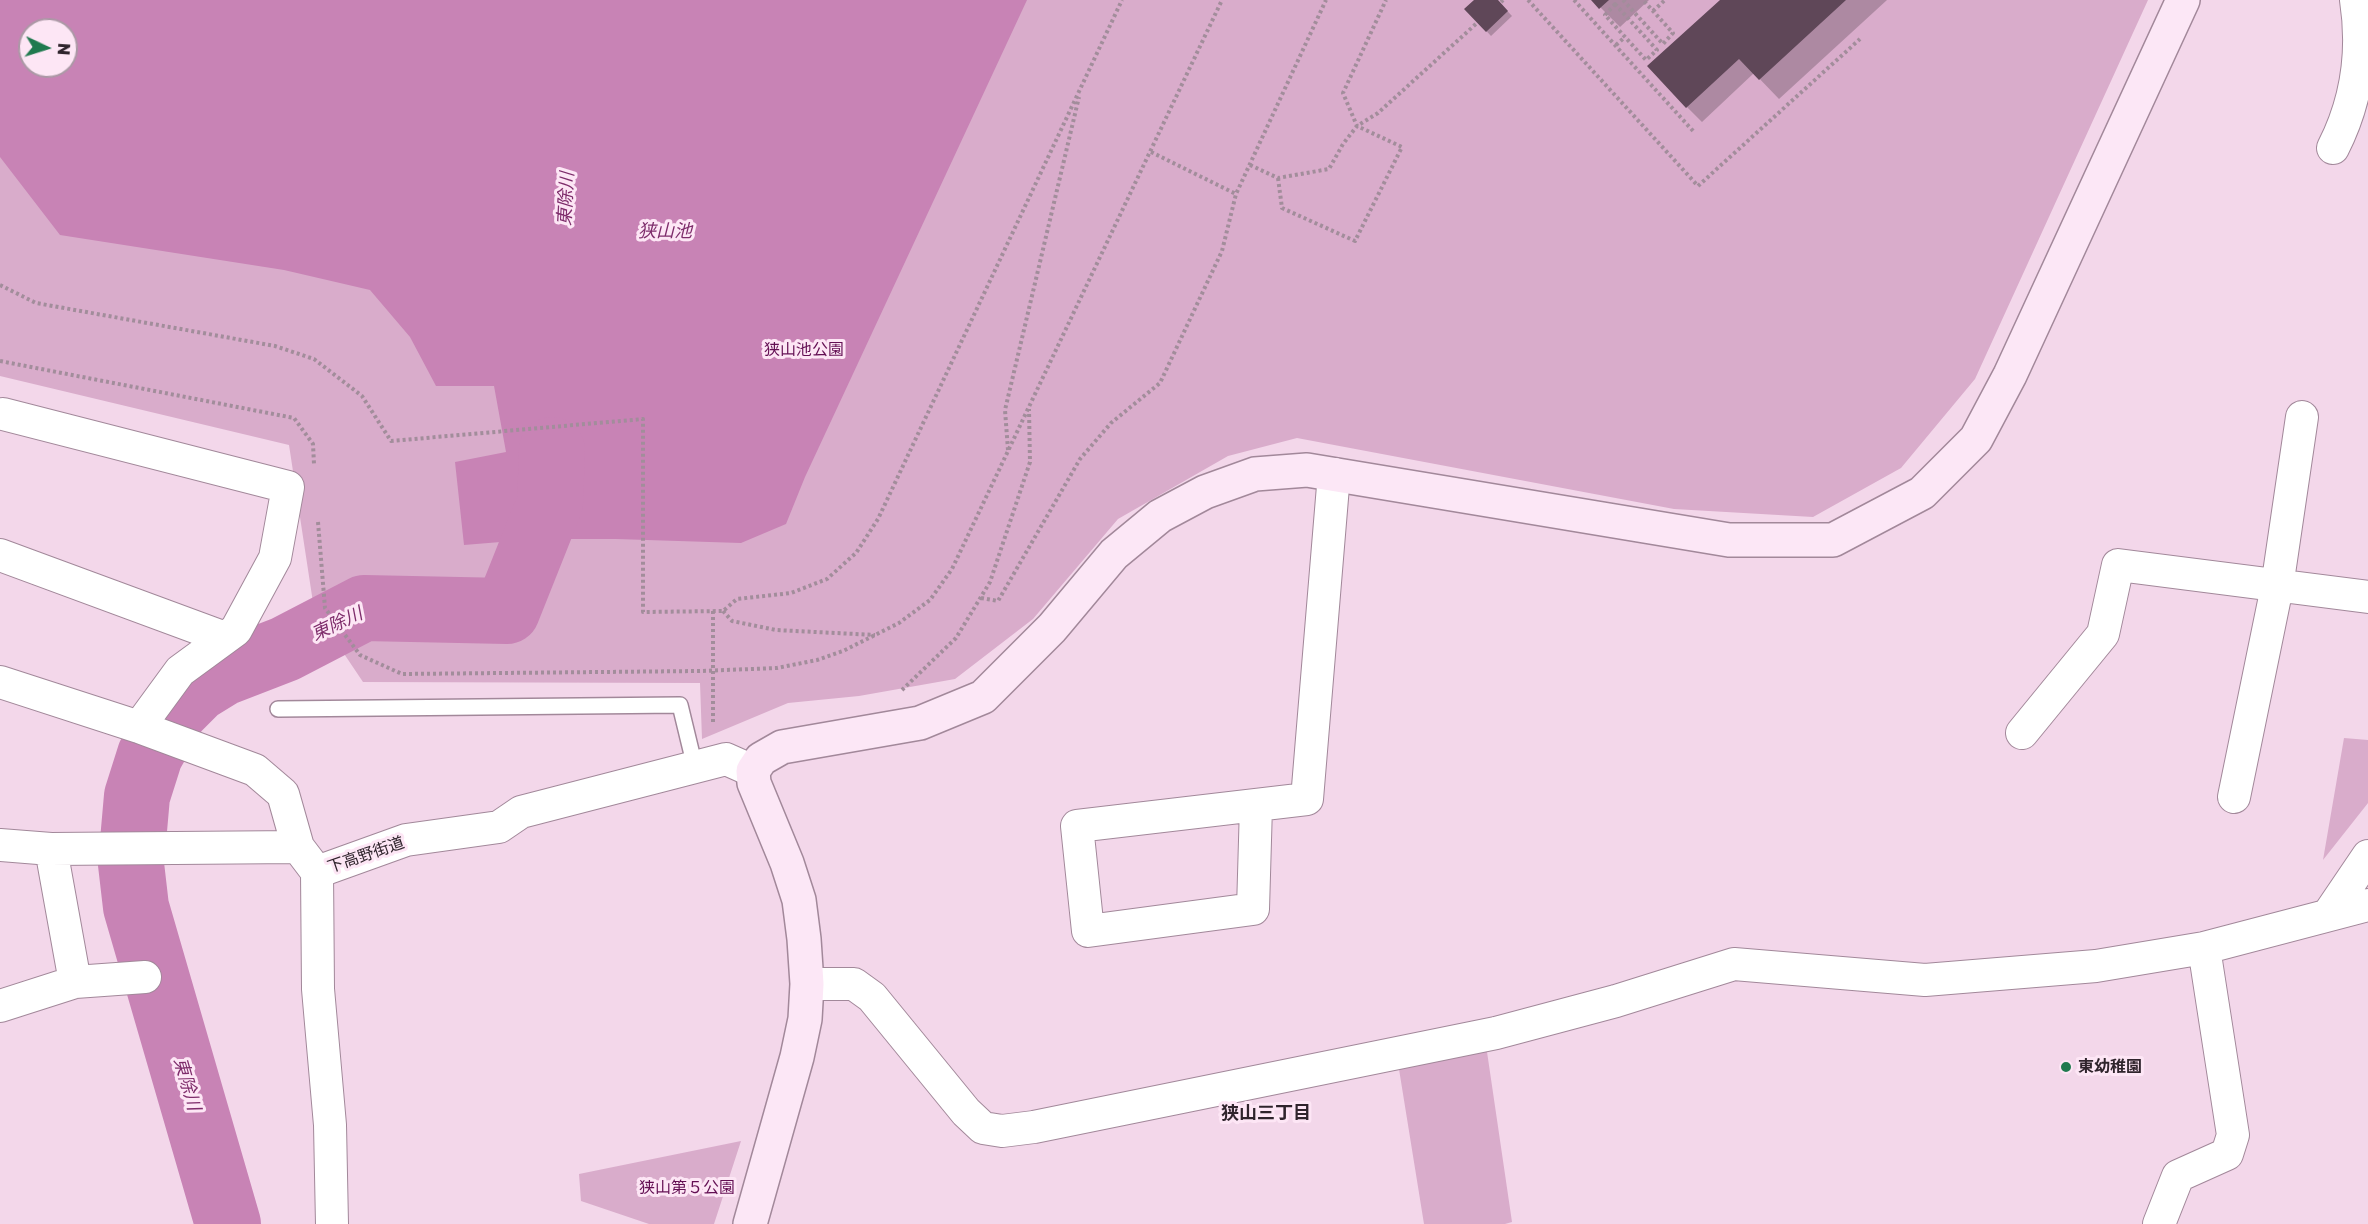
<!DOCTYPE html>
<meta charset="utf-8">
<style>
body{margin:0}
#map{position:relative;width:2368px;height:1224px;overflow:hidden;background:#f3d7ea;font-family:"Golos Text",sans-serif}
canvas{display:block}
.north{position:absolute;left:18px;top:18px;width:60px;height:60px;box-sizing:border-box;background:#fde6f5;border:2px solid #ab98a5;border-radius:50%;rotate:94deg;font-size:16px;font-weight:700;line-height:24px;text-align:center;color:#2f242c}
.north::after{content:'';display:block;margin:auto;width:21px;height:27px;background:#207a4f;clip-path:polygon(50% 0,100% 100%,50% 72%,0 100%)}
</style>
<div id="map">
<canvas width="2368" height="1224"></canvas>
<div class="north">N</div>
</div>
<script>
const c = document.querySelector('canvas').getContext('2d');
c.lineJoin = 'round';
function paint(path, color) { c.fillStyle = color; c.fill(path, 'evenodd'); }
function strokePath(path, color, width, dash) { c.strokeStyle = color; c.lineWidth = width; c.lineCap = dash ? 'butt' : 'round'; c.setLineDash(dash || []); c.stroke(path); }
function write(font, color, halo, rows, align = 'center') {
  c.font = font + ' "Golos Text","Noto Sans JP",sans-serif'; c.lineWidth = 6; c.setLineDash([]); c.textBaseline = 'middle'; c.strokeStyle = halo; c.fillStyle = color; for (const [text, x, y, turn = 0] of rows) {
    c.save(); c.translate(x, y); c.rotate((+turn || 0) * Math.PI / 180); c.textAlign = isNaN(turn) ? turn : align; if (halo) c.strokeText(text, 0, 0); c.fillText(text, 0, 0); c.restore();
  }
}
paint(new Path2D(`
 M0 0H2148L1975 379 1901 468 1813 517 1674 509 1297 438 1228 456 1118 519 1033 619 955 679 859 696 788 703 702 739 700 683 363 682 314 609 289 445 0 376ZM30 30H66V66H30Z
 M2344 738 2368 740V803L2323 860Z
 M1486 1045 1512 1222 1505 1224H1424L1398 1063Z
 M741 1141 714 1224H649L581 1201 579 1174Z`), '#d9accb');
paint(new Path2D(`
 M0 0H1027L805 477 786 524 741 543 616 539H537L464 545 455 462 506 452 494 386H436L410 337 370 290 284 270 60 235 0 157ZM30 30H66V66H30Z`), '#c883b5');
paint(new Path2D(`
 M1477 0H1497L1512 16 1491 36 1466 9Z
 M1593 0H1649L1620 27Z
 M1722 0H1887L1779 99 1754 73 1702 122 1687 107Z`), '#0003');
strokePath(new Path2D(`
 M228 1224 136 907 131 864 137 796 150 755 175 711 197 689 223 673 285 649 364 608 507 611 550 503 552 450`), '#c883b5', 66);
paint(new Path2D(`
 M1474 0H1498L1508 11 1486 32 1464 9Z
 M1591 0H1609L1599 9Z
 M1720 0H1846L1759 80 1739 59 1686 108 1647 66Z`), '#5f4758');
const lane = new Path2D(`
 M278 709 680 705 695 767`);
const street = new Path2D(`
 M2333 148C2357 101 2364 52 2356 0
 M0 555 225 638
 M0 682 139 727 180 671 236 630 275 558 288 487 3 414
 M139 727 255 770 283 794 298 847
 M2022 733 2103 634 2118 565 2368 597
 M2234 797 2277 587 2302 417
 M1256 806 1253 909 1088 931 1077 826 1307 799 1334 474
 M0 845 51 849 298 847 317 872
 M51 849 75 982
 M317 872 406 840 499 827 521 812 726 759 753 771
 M317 872 318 989 330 1125 332 1224
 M2328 915 2368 856
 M807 984H854L872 997 966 1112 983 1128 1002 1131 1034 1127 1496 1033 1616 1001 1734 964 1925 980 2096 966 2204 948 2368 905
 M0 1006 75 982 145 977
 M2159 1224 2178 1176 2227 1154 2233 1135 2204 948`);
const secondary = new Path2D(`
 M750 1224 797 1057 805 1019 807 984 804 939 799 900 787 863 754 783 753 771 761 759 782 747 920 723 983 697 1052 628 1114 554 1160 516 1205 492 1255 474 1307 470 1729 540H1833L1922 493 1976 439 2010 375 2183 0`);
strokePath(lane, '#a2889a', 18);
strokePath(street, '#a2889a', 34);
strokePath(secondary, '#a2889a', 36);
strokePath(new Path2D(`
 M1528 0 1698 186 1860 39
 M1574 0 1694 132
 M1623 0 1663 44 1673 33 1643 0
 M1501 2 1503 0
 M1615 4 1657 50 1646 60 1605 15Z
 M1653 11 1665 0
 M1616 45 1625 37
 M1151 152 1236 194
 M1250 165 1278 178 1329 169 1343 144 1357 126 1378 113 1477 23
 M1278 178 1282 208 1355 241 1402 147 1357 126 1343 93 1386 0
 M0 285 36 303 275 346 314 359 362 396 391 441 643 419V612L723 611 737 599 791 593 827 579 856 553 878 519 1122 0
 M0 361 294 418 313 444 314 464
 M1008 450 1005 410 1079 97
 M318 522 325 608 360 655 402 674 700 671 777 668 817 660 843 651 899 623 930 600 952 569 1222 0
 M981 598 998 601 1080 459 1111 423 1160 383 1222 251 1236 194 1326 0
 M713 611V723
 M723 611 732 621 776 630 875 635
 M902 690 956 638 990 582 1030 462 1029 409`), '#a28d9b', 4, [3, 3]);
strokePath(lane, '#fff', 15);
strokePath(street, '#fff', 32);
strokePath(secondary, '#fce7f6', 33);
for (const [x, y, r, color] of [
 [2066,1067,6,"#207a4f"]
]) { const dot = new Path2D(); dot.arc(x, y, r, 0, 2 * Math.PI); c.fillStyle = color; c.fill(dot); strokePath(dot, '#fde6f5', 2); }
write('16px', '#630f53', '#fde6f5', [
 ["狭山池公園",804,350],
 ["狭山第５公園",687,1188]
]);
write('16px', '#2f242c', '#fde6f5', [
 ["下高野街道",366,855,-19]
]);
write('bold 16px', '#2f242c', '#fde6f5', [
 ["東幼稚園",2078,1067]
], 'left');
write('italic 18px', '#7e2c6b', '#fde6f5', [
 ["東除川",566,199,-87],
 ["狭山池",665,231],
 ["東除川",337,624,-25],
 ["東除川",187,1084,74]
]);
write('bold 18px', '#2f242c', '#fde6f5', [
 ["狭山三丁目",1266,1113]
]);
</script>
